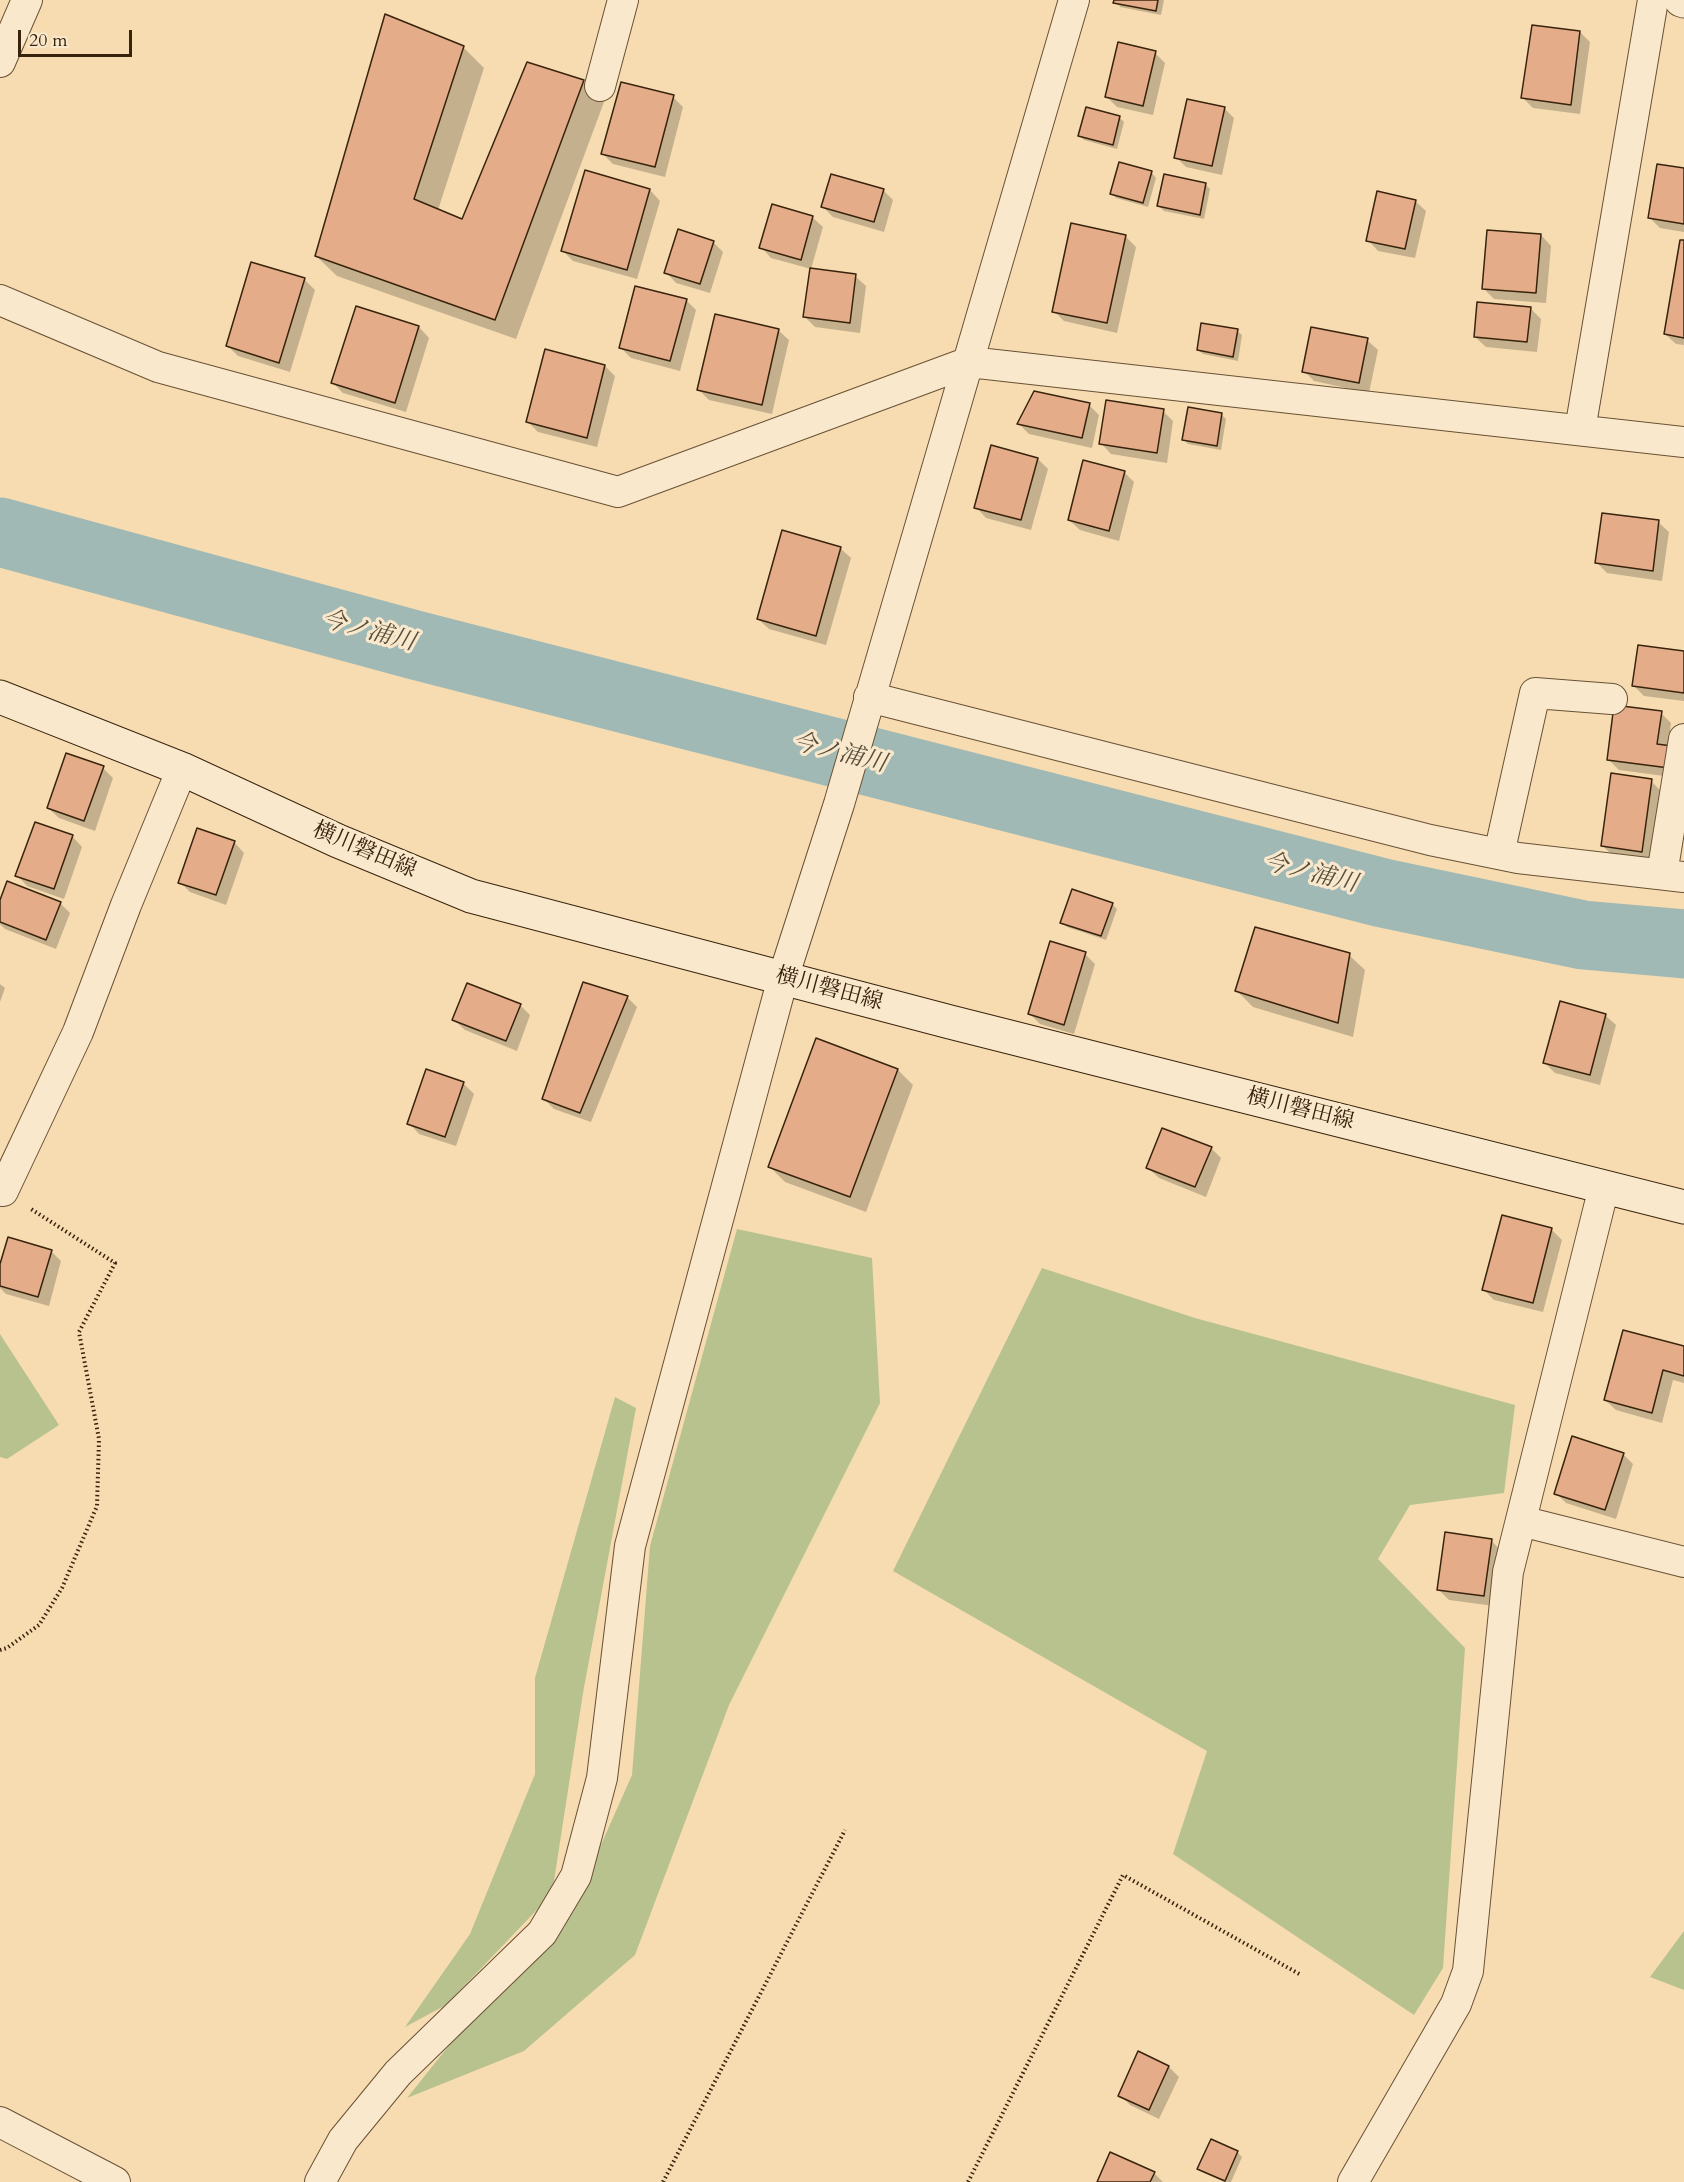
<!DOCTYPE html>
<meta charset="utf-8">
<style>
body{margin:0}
#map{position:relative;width:1684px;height:2182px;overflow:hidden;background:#f7dcb1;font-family:Cardo,serif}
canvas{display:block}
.scale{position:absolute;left:18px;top:30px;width:114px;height:27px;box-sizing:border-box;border:3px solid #38230c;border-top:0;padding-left:8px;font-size:18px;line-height:21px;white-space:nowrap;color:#38230c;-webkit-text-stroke:4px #fae8cc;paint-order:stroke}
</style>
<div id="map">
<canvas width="1684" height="2182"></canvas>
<div class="scale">20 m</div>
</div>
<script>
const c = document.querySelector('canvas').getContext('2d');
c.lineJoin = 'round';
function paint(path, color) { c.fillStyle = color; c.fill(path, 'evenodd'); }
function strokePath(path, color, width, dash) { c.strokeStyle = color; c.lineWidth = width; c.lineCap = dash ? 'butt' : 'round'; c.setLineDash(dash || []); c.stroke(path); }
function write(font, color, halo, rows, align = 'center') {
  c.font = font + ' Cardo,"Noto Serif JP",serif'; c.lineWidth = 6; c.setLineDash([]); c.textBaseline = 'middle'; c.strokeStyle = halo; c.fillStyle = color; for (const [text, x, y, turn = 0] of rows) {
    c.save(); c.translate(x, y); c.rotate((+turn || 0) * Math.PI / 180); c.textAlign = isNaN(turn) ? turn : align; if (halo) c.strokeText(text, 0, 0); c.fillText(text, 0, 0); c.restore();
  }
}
paint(new Path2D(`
 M737 1229 872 1258 880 1403 729 1705 635 1955 524 2051 407 2098 483 2003 564 1928 632 1775 650 1546Z
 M1042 1268 1195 1318 1515 1405 1504 1493 1410 1505 1378 1559 1465 1648 1443 1968 1414 2015 1173 1854 1207 1751 893 1571Z
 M0 1334 59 1425 7 1459 0 1457Z
 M615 1397 636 1408 583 1693 552 1894 446 2005 405 2027 470 1934 535 1774V1678Z
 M1684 1931V1990L1650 1977Z`), '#b8c28f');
paint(new Path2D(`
 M1116 0H1164L1161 15 1120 7Z
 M1580 32 1590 42 1580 114 1533 108 1523 98Z
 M463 47 484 68 438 210 463 221 583 81 604 102 516 339 337 276 316 256Z
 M1155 53 1165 63 1153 115 1117 107 1106 96Z
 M673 97 683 107 665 177 613 164 603 154Z
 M1224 108 1234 118 1222 175 1186 167 1176 157Z
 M1119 117 1124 122 1117 149 1084 140 1079 135Z
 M1120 164 1152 173 1156 178 1148 207 1116 198 1112 194Z
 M1684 170V232L1660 228 1649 217Z
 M1206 185 1210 189 1204 219 1164 211 1159 206Z
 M650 190 660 201 637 279 573 261 563 251Z
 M883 190 893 200 884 232 833 217 823 207Z
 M1415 201 1426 211 1415 258 1378 251 1368 240Z
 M812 217 823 227 811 269 771 258 761 247Z
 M1541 235 1551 246 1546 303 1494 299 1483 288Z
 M1125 236 1136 247 1117 333 1064 321 1054 311Z
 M713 242 723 252 710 293 676 283 666 272Z
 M1684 242V345L1676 344 1665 334Z
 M252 264 305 280 315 290 290 372 238 356 228 346Z
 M855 276 866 286 860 333 815 327 805 317Z
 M686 300 696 310 680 371 631 358 621 348Z
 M1531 309 1541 319 1537 352 1486 347 1475 337Z
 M419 327 429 338 406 412 343 393 333 383Z
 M778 330 789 340 772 414 709 400 699 390Z
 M1237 331 1242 335 1238 361 1203 354 1198 350Z
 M1367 340 1378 350 1369 393 1314 381 1304 371Z
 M605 366 615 376 597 447 538 432 528 422Z
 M1089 405 1099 415 1092 448 1029 434 1019 424Z
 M1163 411 1173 421 1167 463 1111 454 1101 443Z
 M1221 414 1226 419 1221 450 1188 444 1184 440Z
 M1038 459 1048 469 1031 530 986 518 976 507Z
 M1124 472 1134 482 1119 541 1080 530 1069 520Z
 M1658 522 1669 532 1662 581 1607 573 1597 563Z
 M840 548 851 558 826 645 769 629 758 619Z
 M1684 652V701L1644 696 1634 686Z
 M1661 713 1671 723 1668 747 1679 778 1619 770 1608 759Z
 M103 768 113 778 95 831 59 818 48 808Z
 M1651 781 1661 791 1652 861 1613 856 1603 846Z
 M72 836 82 847 64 899 27 886 17 875Z
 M234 842 244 853 226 905 190 892 180 882Z
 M60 903 70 913 56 949 5 929 0 924V904Z
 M1112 904 1117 909 1106 940 1067 927 1062 923Z
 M1085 954 1095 964 1074 1034 1040 1024 1030 1014Z
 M1349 955 1365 970 1353 1037 1253 1007 1237 991Z
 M0 984 5 988 0 1002Z
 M627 997 637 1007 591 1122 554 1109 544 1099Z
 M520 1005 530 1015 517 1051 465 1030 454 1020Z
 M1605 1015 1616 1025 1600 1085 1555 1073 1545 1063Z
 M898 1070 913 1085 866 1212 785 1182 769 1166Z
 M427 1071 464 1084 474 1094 456 1146 419 1134 409 1123Z
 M1211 1148 1221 1158 1206 1197 1159 1178 1148 1168Z
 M1503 1217 1552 1230 1562 1240 1543 1312 1494 1300 1483 1289Z
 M51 1251 61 1261 49 1306 6 1294 0 1288V1270Z
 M1684 1348V1383L1673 1380 1662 1423 1616 1410 1605 1400Z
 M1623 1454 1633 1464 1616 1519 1566 1503 1556 1493Z
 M1491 1540 1501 1551 1494 1606 1449 1600 1438 1589Z
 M1169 2067 1179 2077 1159 2119 1130 2105 1120 2095Z
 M1237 2152 1242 2157 1231 2182H1224L1204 2173 1199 2168Z
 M1154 2173 1163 2182H1099Z`), '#0003');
strokePath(new Path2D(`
 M0 532 415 645 1383 893 1583 935 1684 944`), '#a0b9b5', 69);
const building = new Path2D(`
 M1114 0H1158L1156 11 1113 3Z
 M385 14 464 46 414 199 462 219 527 62 584 80 495 320 315 256Z
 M1532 25 1580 31 1571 105 1521 98Z
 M1118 42 1156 51 1143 106 1105 97Z
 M621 82 674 95 655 167 601 154Z
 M1187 99 1225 107 1212 166 1174 158Z
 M1086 107 1120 116 1113 145 1078 136Z
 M1119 162 1152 171 1143 203 1110 194Z
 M1657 164 1684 168V224L1648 218Z
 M585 170 650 189 627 270 561 251Z
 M831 174 884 189 874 222 821 207Z
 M1164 174 1206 183 1200 215 1157 206Z
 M1377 191 1416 200 1405 249 1366 241Z
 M772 204 813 216 801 260 759 248Z
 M1071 223 1126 235 1107 323 1052 312Z
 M678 229 714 241 700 284 664 273Z
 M1487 230 1541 234 1536 293 1482 289Z
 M1680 240H1684V338L1664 334Z
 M251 262 305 278 279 363 226 346Z
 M810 268 856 274 850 323 803 317Z
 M635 286 687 299 670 361 619 348Z
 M1477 302 1531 307 1527 342 1474 337Z
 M356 306 419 326 395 403 331 383Z
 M715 314 779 329 762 405 697 390Z
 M1201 323 1238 329 1233 357 1197 350Z
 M1311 327 1368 338 1359 383 1302 372Z
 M545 349 605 365 587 438 526 422Z
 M1034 391 1090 403 1082 438 1017 424Z
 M1106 400 1164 409 1157 453 1099 444Z
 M1188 407 1222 413 1217 446 1182 440Z
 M991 445 1038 458 1021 520 974 508Z
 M1083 460 1125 471 1109 531 1068 520Z
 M1602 513 1659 520 1653 571 1595 563Z
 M782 530 841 547 816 636 757 619Z
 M1638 645 1684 651V693L1632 686Z
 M1614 705 1662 711 1657 744 1672 746 1669 768 1607 760Z
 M66 753 104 766 84 821 47 808Z
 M1611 773 1652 779 1642 852 1601 846Z
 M35 822 73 835 54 889 15 876Z
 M197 828 235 841 216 895 178 883Z
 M7 881 61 902 46 940 0 922V900Z
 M1072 889 1113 903 1101 936 1060 923Z
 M1255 927 1350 953 1338 1023 1235 991Z
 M1050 941 1086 952 1064 1025 1028 1014Z
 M583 982 628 996 580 1113 542 1099Z
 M467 983 521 1004 506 1041 452 1020Z
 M1560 1001 1606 1014 1590 1075 1543 1063Z
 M816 1038 898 1069 850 1197 768 1167Z
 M426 1069 464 1082 445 1137 407 1124Z
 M1162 1128 1212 1147 1195 1187 1146 1168Z
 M1502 1215 1552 1228 1533 1303 1482 1290Z
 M8 1237 52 1250 38 1297 0 1286V1264Z
 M1623 1330 1684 1346V1376L1663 1370 1652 1413 1604 1400Z
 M1572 1436 1624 1453 1605 1510 1554 1494Z
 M1445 1532 1492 1539 1484 1596 1437 1590Z
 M1138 2051 1169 2066 1149 2110 1118 2096Z
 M1211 2139 1238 2151 1225 2181 1197 2169Z
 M1110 2152 1155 2172 1150 2182H1097Z`);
paint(building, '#e4ac88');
strokePath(building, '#38230c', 1.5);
const minor = new Path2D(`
 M0 62 27 0
 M600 86 623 0
 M0 300 158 367 618 492 969 362 1684 442
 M1580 430 1653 0
 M869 697 1430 840 1518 858 1684 877
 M1499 854 1535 693 1612 699
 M1662 874 1684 739
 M3 1191 78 1032 126 905 182 769
 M1521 1521 1684 1562
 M0 2122 115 2182
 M320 2182 343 2140 398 2073 542 1933 576 1876 602 1778 630 1546 783 978 839 804 1074 0
 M1353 2182 1456 2004 1468 1971 1508 1572 1604 1187`);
const tertiary = new Path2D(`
 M1681 0 1684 1`);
const secondary = new Path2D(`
 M0 697 182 769 338 841 471 896 950 1022 1684 1207`);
strokePath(minor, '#685135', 32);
strokePath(tertiary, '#685135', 35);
strokePath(secondary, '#38230c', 35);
strokePath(new Path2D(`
 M0 1650 7 1648 39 1625 62 1588 97 1506 99 1439 79 1332 115 1263 31 1209
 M663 2182 845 1830
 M968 2182 1123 1875 1301 1975`), '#38230c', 4, [1.5, 3]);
strokePath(minor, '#fae8cc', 30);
strokePath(tertiary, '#fae8cc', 33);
strokePath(secondary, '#fae8cc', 33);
write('22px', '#38230c', '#fae8cc', [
 ["横川磐田線",364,851,23],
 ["横川磐田線",829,990,15],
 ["横川磐田線",1300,1110,14]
]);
write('italic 24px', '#57503f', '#fae8cc', [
 ["今ノ浦川",368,632,15],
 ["今ノ浦川",839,754,14],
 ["今ノ浦川",1310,874,14]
]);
</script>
